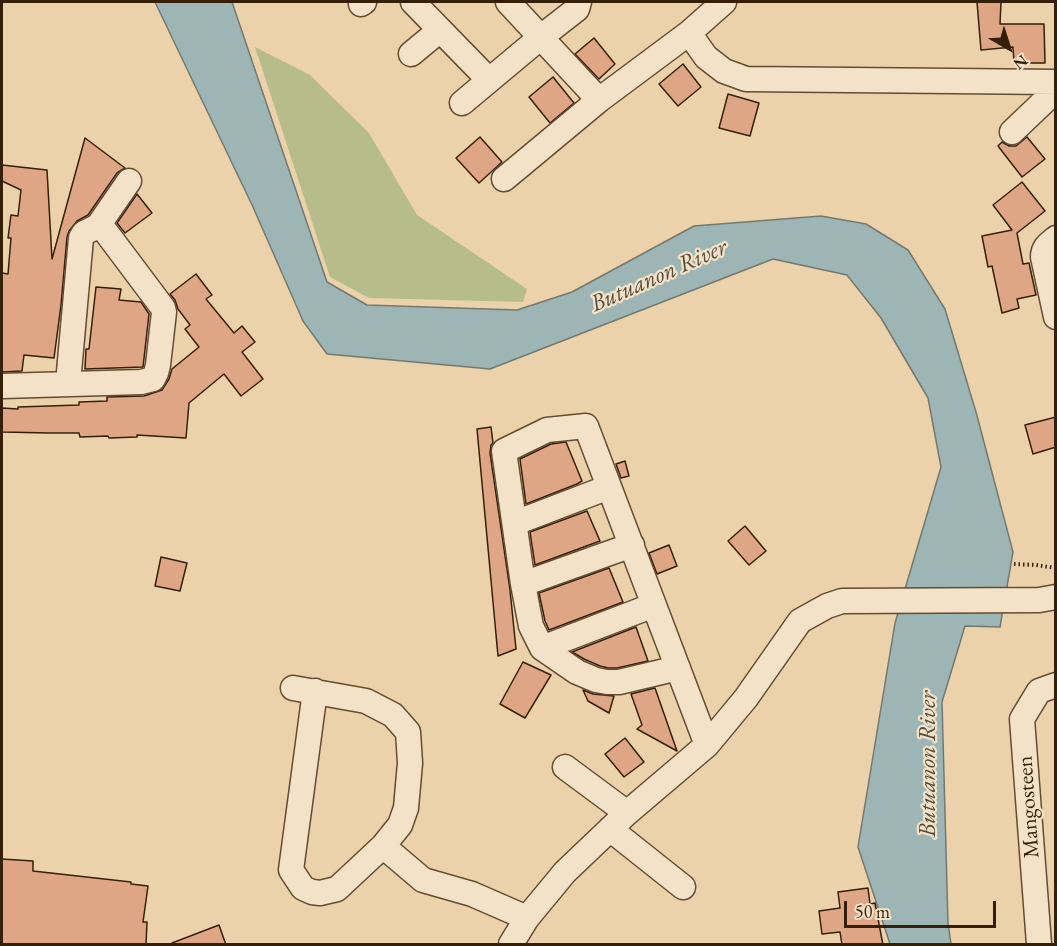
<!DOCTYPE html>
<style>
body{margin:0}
#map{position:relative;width:1057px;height:946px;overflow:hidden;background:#ecd2aa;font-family:"EB Garamond",serif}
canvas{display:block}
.frame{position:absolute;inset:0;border:3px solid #361f08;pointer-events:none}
.north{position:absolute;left:979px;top:18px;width:60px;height:60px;-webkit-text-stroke:4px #f3e2c8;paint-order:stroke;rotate:141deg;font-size:16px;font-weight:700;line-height:24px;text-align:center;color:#361f08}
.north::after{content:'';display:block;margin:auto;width:21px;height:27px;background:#361f08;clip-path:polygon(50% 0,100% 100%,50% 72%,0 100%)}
.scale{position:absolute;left:844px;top:901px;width:152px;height:27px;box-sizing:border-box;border:3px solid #361f08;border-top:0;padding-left:8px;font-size:18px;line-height:21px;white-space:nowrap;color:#361f08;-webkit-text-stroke:4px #f3e2c8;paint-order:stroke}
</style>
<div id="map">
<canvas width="1057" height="946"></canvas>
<div class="frame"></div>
<div class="north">N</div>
<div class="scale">50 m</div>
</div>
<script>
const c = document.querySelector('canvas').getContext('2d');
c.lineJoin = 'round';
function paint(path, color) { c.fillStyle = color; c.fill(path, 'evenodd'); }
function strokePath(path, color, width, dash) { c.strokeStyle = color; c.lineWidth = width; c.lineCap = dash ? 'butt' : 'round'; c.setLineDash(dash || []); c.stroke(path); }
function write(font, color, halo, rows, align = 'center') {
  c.font = font + ' "EB Garamond",serif'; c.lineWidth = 4.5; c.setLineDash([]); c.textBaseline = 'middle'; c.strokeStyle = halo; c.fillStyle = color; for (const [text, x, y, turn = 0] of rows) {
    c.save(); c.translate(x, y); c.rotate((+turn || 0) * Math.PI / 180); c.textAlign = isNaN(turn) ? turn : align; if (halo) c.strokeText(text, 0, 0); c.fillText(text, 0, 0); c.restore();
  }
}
paint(new Path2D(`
 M255 47 310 75 369 133 417 215 527 289 523 302 369 298 330 277Z`), '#b6bd8a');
const water = new Path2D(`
 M155 2H232L327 282 367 305 517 310 572 292 694 226 821 216 866 224 908 250 945 309 976 412 1013 552 1000 627 965 626 942 702 948 923 951 944H890L858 847 895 623 941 467 928 398 881 318 847 275 773 259 490 369 327 354 303 321 253 207Z`);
paint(water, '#9db5b4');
strokePath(water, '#74796f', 1.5);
const building = new Path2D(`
 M977 2H1001L1000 24H1044L1045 63H1014L1013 47 981 50Z
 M594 38 615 64 599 79 575 54Z
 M683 64 701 87 678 106 659 84Z
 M553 77 574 103 550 123 529 97Z
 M728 94 759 103 750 136 719 128Z
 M480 137 502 162 479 183 456 158Z
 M1027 137 1045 159 1022 177 998 146 1002 142 1009 146H1016Z
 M85 138 125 168 117 173 88 215 77 221 69 231 67 237 61 305 54 358 24 355 22 371 2 372V273L8 274 11 238H8L11 215 18 216 21 190 2 181V165L47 170 52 259Z
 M1022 182 1045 211 1017 233 1023 264 1029 263 1036 295 1017 299 1019 308 1002 313 992 266 988 267 982 236 1012 230 993 205Z
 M137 194 152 213 125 233 117 223Z
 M196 274 212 295 206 299 234 333 242 326 255 342 242 352 263 379 241 396 224 374 189 403 186 438 137 435V437L109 438 108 436 80 437 79 433H49L2 432V408L18 409V407L79 405V402L107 401V397L144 396 162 390 169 379 172 369 199 347 185 329 190 325 178 309 175 300 170 294Z
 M96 287 121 289 119 300 141 302 149 314 143 367 85 369 86 349H89Z
 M1056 417V447L1033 454 1025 425Z
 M491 427 493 443 491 445 490 453 510 590 516 649 498 656 477 429Z
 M566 442 582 481 577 484 526 504 520 459 551 444Z
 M625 461 629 476 621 478 616 464Z
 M587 511 600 541 535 565 530 532Z
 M745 526 766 551 749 565 728 541Z
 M669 545 677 566 657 574 649 553Z
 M161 557 187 563 180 591 155 586Z
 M609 568 623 602 549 630 545 621 539 593Z
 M636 627 648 661 617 668H608L600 666 584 659 572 652Z
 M523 662 551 675 525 718 500 704Z
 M655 688 677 751 637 729 642 725 631 694Z
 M583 690 593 694 614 696 609 713 588 701Z
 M625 738 644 762 624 777 605 754Z
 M2 859 33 861V871L131 882V884L148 886 143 922H147L146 945H2Z
 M868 888 870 904 875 903 883 945H842L840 932 822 934 819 911 840 908 838 892Z
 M219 925 226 945H173L172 943Z`);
paint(building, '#dea684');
strokePath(building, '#361f08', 1.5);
const minor = new Path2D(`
 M413 2 489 80
 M508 2 599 100
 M361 4 364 2
 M689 33 706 57 724 71 746 79 1056 82
 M411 54 440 30
 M462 103 541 37 577 9 579 2
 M1012 132 1056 90
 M504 179 599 100 689 33 724 2
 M1056 238C1049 244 1043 247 1043 257L1056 317
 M68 383 81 238 84 233 98 226 129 181
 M2 386 141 382 153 379 156 373 158 365 164 312 163 308 106 232 98 226
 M515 523 609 487
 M523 584 632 545
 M542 648 654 605
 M678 668 619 682H607L596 680 577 672 542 648 531 626 523 584 504 451 547 430 586 426 707 745
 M293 688 366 701 393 715 408 732 410 763 406 808 400 825 383 846 337 889 320 893 312 892 303 888 291 870 315 691
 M565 767 627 813
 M610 829 683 887
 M383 846 423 880 472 894 527 918
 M511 944 527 918 565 872 627 813 707 745 746 698 800 621 827 606 842 601 1039 600 1056 597
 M1039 944 1022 719 1039 691 1056 685`);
strokePath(minor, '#644c30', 27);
strokePath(new Path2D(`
 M1014 564 1036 565 1056 568`), '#361f08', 4, [1.5, 3]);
strokePath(minor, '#f3e2c8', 24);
write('22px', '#361f08', '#f3e2c8', [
 ["Mangosteen",1029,807,-94]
]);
write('italic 24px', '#554c3c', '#f3e2c8', [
 ["Butuanon River",659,276,-24],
 ["Butuanon River",928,764,-90]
]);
</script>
